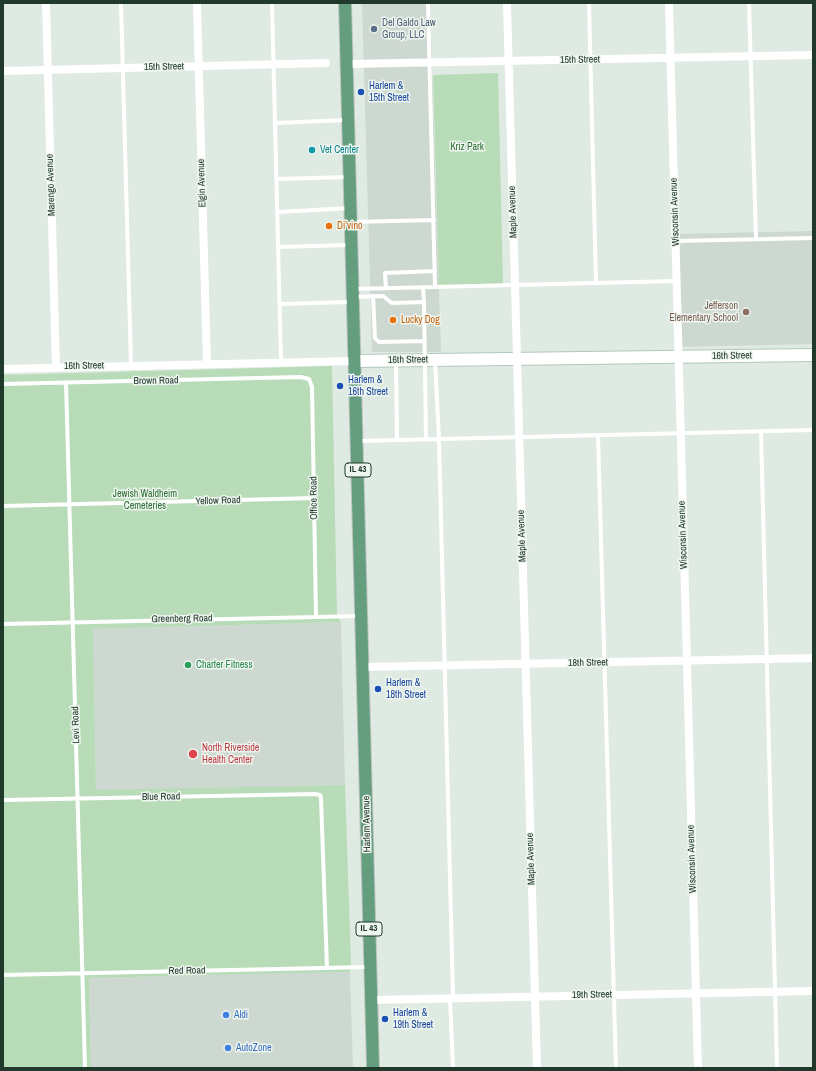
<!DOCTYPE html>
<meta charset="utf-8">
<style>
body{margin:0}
#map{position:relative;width:816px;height:1071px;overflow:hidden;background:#dfeae2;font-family:"Archivo Narrow",sans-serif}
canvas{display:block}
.frame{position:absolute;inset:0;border:4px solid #20392b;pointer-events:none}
</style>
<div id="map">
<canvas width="816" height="1071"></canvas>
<div class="frame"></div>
</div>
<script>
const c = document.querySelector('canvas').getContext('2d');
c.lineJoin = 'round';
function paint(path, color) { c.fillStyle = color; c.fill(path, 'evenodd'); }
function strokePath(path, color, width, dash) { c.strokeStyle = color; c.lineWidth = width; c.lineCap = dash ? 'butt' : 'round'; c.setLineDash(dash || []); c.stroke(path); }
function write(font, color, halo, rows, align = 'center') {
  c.font = font + ' "Archivo Narrow",sans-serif'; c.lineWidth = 3; c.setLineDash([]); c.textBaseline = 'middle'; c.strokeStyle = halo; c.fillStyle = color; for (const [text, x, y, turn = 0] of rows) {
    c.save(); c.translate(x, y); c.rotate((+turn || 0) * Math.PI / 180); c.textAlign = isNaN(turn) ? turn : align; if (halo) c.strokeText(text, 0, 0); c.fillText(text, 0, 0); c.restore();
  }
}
paint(new Path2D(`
 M362 3H430L441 352H372Z
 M813 231V344L679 347 677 234Z
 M341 622 345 785 96 791 93 629Z
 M350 972 353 1068H91L89 978Z`), '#cdd9d0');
paint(new Path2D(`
 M498 73 503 285 439 286 433 75Z
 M332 366 337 616 341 622 93 629 96 790 345 785 351 963 350 972 89 978 91 1068H3V375Z`), '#b8dbb8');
const secondary = new Path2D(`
 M355 361 813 355`);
const primary = new Path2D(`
 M345 3 373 1068`);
strokePath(secondary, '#b2c9ba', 14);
strokePath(primary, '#bcc4bf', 14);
strokePath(new Path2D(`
 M121 3 131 365
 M272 3 281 362
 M428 3 435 287
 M589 3 596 283
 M749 3 756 239
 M276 123 347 120
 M277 179 347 177
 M278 212 349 208
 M352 222 434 220
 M676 241 813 238
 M278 247 349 245
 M423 287 424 302
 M386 288 385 273 435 271
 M353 289 676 281
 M373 296 375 338 379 342 424 341
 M353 297 383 296 392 303 424 302 426 439
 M280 304 351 302
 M435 361 439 439 453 998
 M396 362 397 440
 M66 383 85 1068
 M3 384 301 377 309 379 312 387 316 617
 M761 431 777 1068
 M598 435 616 1068
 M358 441 813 430
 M3 506 314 498
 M3 624 361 616
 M3 800 315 794 320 795 321 798 327 968
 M3 975 368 967
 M450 999 453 1068`), '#fff', 4);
strokePath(new Path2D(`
 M46 3 56 367
 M197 3 207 364
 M507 3 537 1068
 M669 3 698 1068
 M347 64 813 55
 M3 71 326 63
 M3 369 355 361
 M363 667 813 658
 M371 1000 813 991`), '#fff', 8);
strokePath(secondary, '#fff', 12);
strokePath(primary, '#649e7e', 12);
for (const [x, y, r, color] of [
 [374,29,4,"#5c6f8a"],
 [361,92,4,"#1a4fb4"],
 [312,150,4,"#0f9aa8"],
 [329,226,4,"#e8710a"],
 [746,312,4,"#8d6e63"],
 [393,320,4,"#e8710a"],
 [340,386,4,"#1a4fb4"],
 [188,665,4,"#2e9e5b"],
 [378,689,4,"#1a4fb4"],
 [193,754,5,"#e0444e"],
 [226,1015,4,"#3f7fe0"],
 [385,1019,4,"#1a4fb4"],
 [228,1048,4,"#3f7fe0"]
]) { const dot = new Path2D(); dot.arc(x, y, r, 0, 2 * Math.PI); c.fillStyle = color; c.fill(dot); strokePath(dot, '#eff6f0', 1.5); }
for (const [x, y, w] of [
 [358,470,26],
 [369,929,26]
]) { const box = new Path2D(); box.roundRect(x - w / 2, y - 7, w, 14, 3); c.fillStyle = '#eff6f0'; c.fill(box); strokePath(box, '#20392b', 1); }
write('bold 9px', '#20392b', null, [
 ["IL 43",358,470],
 ["IL 43",369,929]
]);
write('10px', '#4e5e75', '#eff6f0', [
 ["Del Galdo Law",382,23],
 ["Group, LLC",382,35]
], 'left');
write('10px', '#20392b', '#eff6f0', [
 ["15th Street",580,60,-1],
 ["15th Street",164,67,-1],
 ["Elgin Avenue",202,183,-92],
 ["Marengo Avenue",51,185,-92],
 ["Maple Avenue",513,212,-92],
 ["Wisconsin Avenue",675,212,-92],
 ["16th Street",732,356,-1],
 ["16th Street",408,360,-1],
 ["16th Street",84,366,-1],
 ["Brown Road",156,381,-1],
 ["Office Road",314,498,-91],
 ["Yellow Road",218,501,-2],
 ["Wisconsin Avenue",683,535,-92],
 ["Maple Avenue",522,536,-92],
 ["Greenberg Road",182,619,-1],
 ["18th Street",588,663,-1],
 ["Levi Road",76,725,-92],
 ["Blue Road",161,797,-1],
 ["Harlem Avenue",367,824,-91],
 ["Maple Avenue",531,859,-92],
 ["Wisconsin Avenue",692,859,-92],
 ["Red Road",187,971,-1],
 ["19th Street",592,995,-1]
]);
write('10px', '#164399', '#eff6f0', [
 ["Harlem &",369,86],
 ["15th Street",369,98],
 ["Harlem &",348,380],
 ["16th Street",348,392],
 ["Harlem &",386,683],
 ["18th Street",386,695],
 ["Harlem &",393,1013],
 ["19th Street",393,1025]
], 'left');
write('10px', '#2c6e33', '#eff6f0', [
 ["Kriz Park",467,147],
 ["Jewish Waldheim",145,494],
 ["Cemeteries",145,506]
]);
write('10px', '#0d838f', '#eff6f0', [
 ["Vet Center",320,150]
], 'left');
write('10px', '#c56008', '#eff6f0', [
 ["Di’vino",337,226],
 ["Lucky Dog",401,320]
], 'left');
write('10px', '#785e54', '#eff6f0', [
 ["Jefferson",738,306],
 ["Elementary School",738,318]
], 'right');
write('10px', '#27864d', '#eff6f0', [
 ["Charter Fitness",196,665]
], 'left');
write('10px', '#be3a42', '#eff6f0', [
 ["North Riverside",202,748],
 ["Health Center",202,760]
], 'left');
write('10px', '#366cbe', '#eff6f0', [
 ["Aldi",234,1015],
 ["AutoZone",236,1048]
], 'left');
</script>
